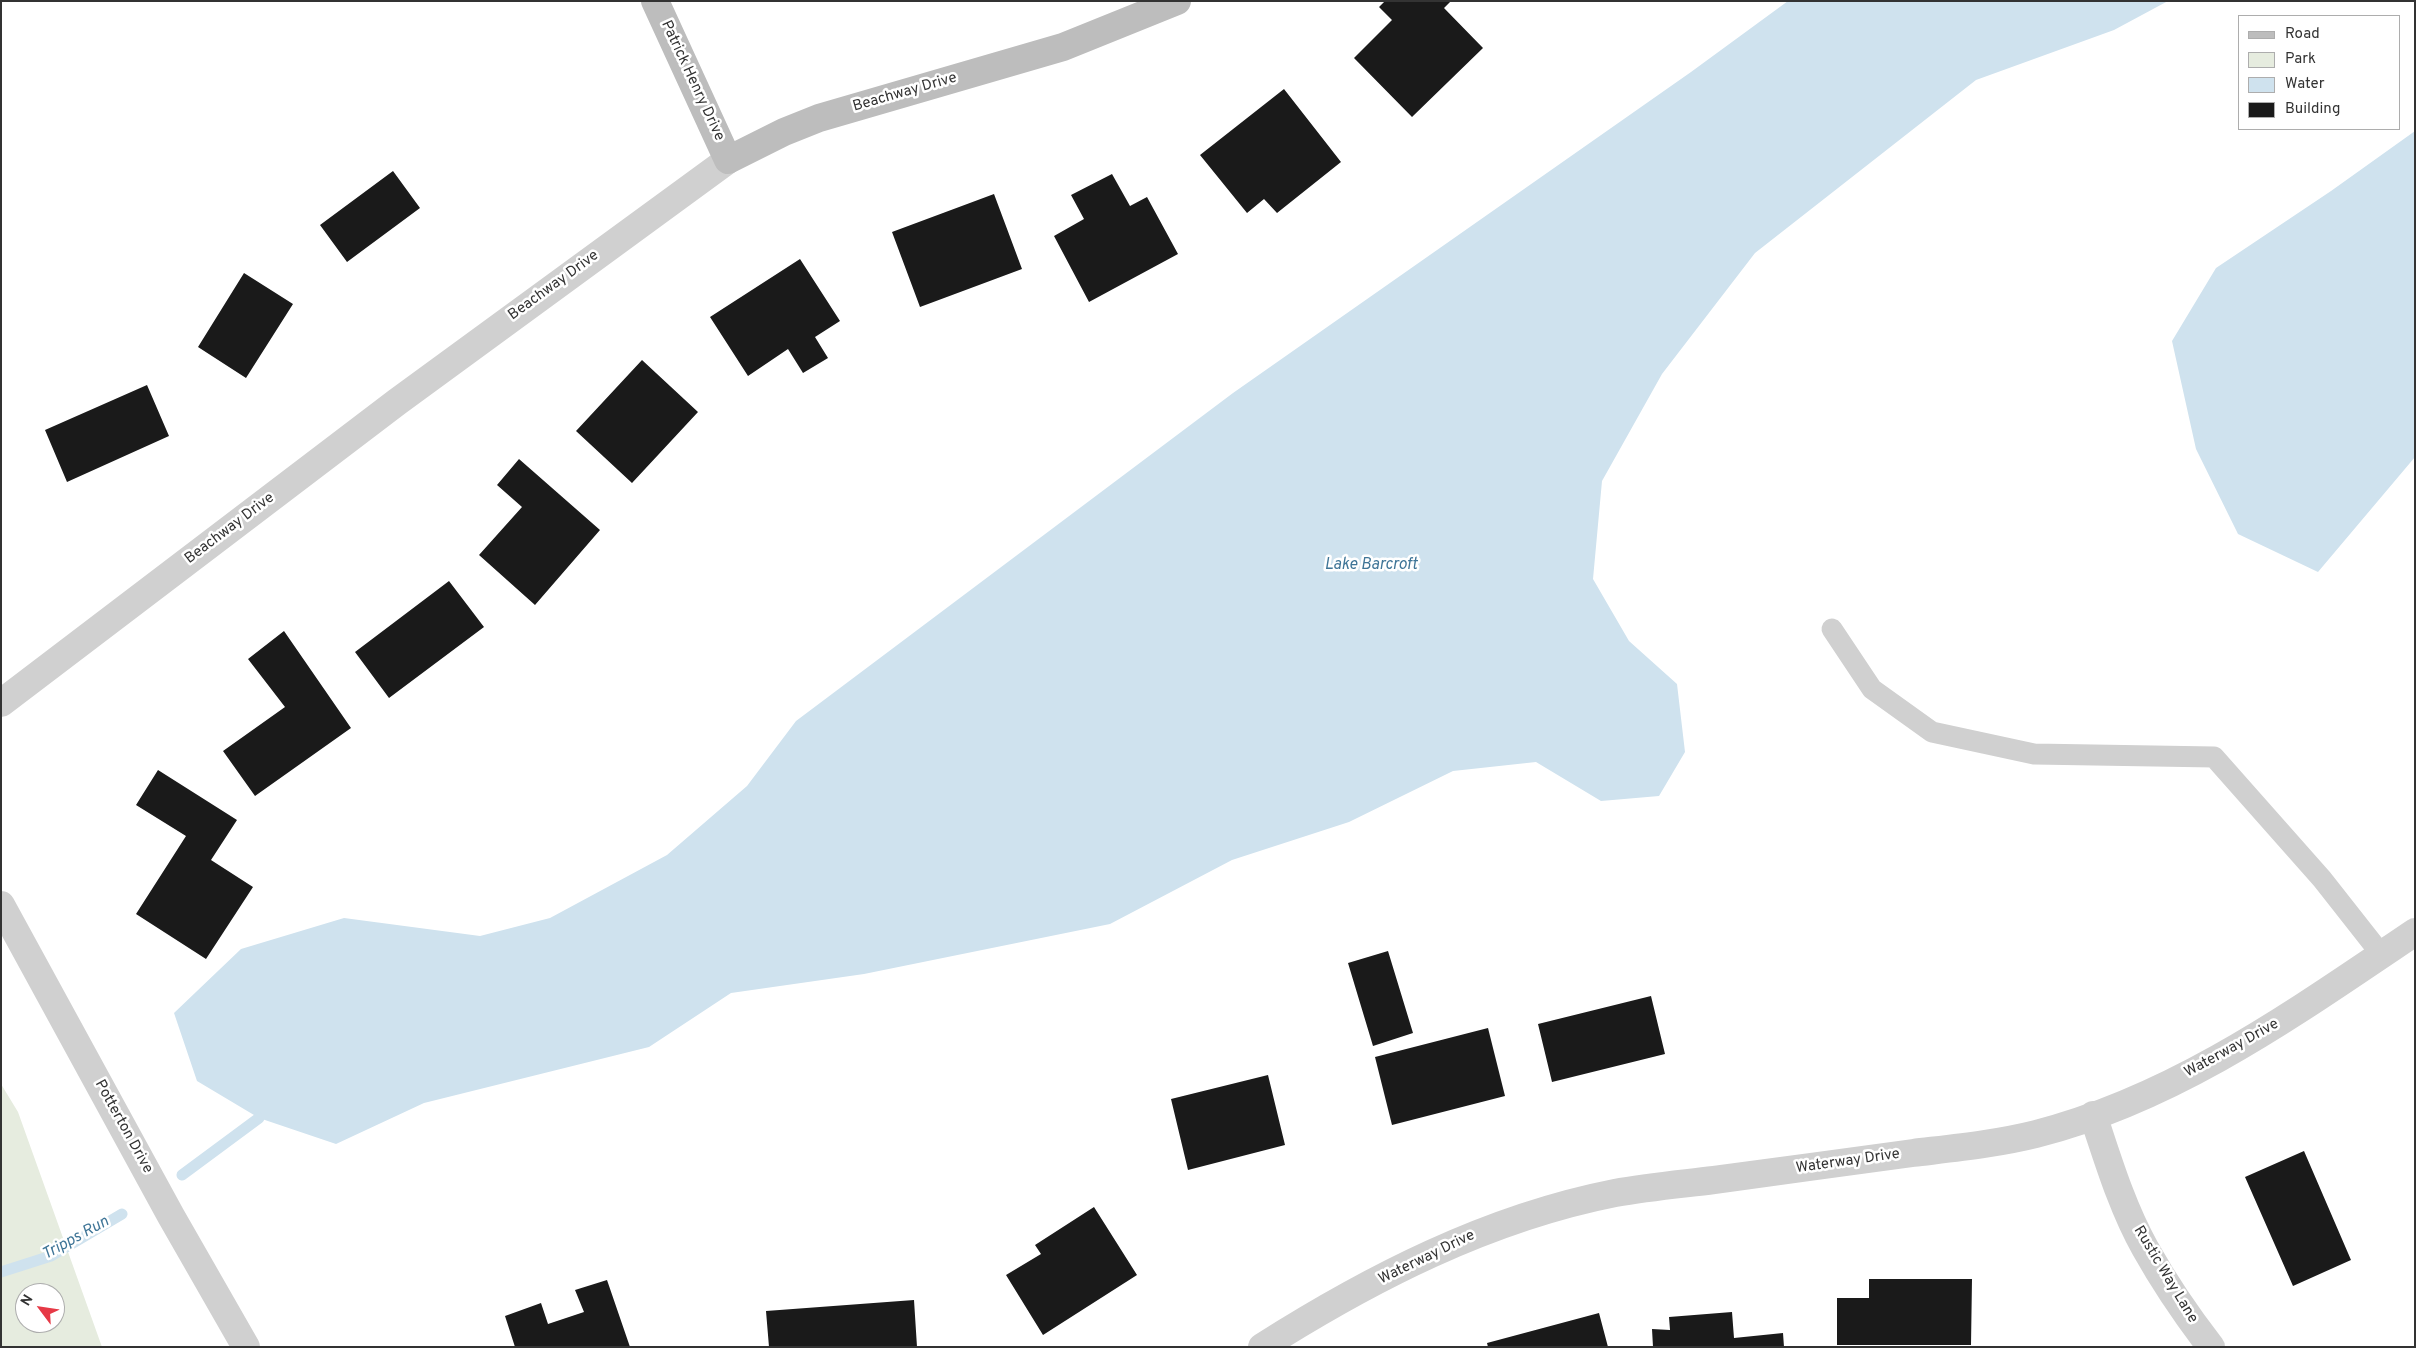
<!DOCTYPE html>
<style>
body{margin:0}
#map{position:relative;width:2416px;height:1348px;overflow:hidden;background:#fff;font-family:Overpass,sans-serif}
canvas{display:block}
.frame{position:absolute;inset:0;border:2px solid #333;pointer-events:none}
.legend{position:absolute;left:2238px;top:15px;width:162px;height:115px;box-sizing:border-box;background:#fff;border:1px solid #adadad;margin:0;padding:6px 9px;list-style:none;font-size:15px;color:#333}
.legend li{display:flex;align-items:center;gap:10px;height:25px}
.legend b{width:25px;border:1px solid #adadad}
.north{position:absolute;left:15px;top:1283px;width:50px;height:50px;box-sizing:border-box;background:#fff;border:1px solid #adadad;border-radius:50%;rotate:301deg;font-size:14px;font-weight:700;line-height:20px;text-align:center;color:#333}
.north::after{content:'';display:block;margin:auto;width:18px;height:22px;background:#e63946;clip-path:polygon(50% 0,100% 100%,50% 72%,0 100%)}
</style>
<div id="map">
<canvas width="2416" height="1348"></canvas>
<div class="frame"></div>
<ul class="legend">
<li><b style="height:6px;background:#bdbdbd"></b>Road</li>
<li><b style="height:14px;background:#e6ecdf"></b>Park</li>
<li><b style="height:14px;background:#cfe2ee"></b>Water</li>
<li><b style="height:14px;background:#1a1a1a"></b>Building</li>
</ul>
<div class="north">N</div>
</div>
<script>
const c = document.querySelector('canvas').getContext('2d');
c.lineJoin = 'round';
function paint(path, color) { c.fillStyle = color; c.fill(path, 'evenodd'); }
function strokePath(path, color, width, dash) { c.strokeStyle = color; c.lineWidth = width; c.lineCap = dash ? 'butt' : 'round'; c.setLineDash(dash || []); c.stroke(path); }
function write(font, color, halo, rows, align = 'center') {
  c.font = font + ' Overpass,sans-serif'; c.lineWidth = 5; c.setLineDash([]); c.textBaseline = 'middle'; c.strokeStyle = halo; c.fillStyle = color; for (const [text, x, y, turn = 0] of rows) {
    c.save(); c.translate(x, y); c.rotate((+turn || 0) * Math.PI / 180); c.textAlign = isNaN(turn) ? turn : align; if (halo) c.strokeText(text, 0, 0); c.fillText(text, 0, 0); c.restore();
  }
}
paint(new Path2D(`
 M1 1084 18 1112 102 1347H1ZM25 1293H55V1323H25Z`), '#e6ecdf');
paint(new Path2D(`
 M1788 1H2168L2114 30 1976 80 1755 253 1662 374 1602 481 1593 579 1629 641 1677 684 1685 752 1659 796 1601 801 1536 762 1453 771 1349 822 1232 860 1110 924 864 974 731 993 649 1047 424 1103 336 1144 259 1118 197 1081 174 1013 241 949 344 918 480 936 550 918 667 855 747 786 796 721 1233 393 1691 72Z
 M2415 131V457L2318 572 2238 534 2196 449 2172 341 2216 268 2331 191Z`), '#cfe2ee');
strokePath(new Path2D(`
 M182 1175 259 1118
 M1 1272 51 1256 122 1214`), '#cfe2ee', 11);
paint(new Path2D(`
 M1385 1H1451L1444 8 1483 48 1412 117 1354 58 1392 20 1379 7Z
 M1284 89 1341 162 1277 213 1264 199 1247 213 1200 155Z
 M393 171 420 208 347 262 320 225Z
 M1112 174 1130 206 1147 197 1178 254 1089 302 1054 236 1084 219 1071 195Z
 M994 194 1022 269 920 307 892 232Z
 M800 259 840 321 815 337 828 358 803 373 788 349 748 376 710 317Z
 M244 273 293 304 246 378 198 347Z
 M642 360 698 412 632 483 576 431Z
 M147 385 169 436 67 482 45 430Z
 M519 459 600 530 535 605 479 555 522 507 497 485Z
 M449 581 484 627 389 698 355 652Z
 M284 631 351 728 255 796 223 751 285 707 248 659Z
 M158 770 237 820 211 860 253 887 206 959 136 914 186 836 136 805Z
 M1388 951 1413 1033 1373 1046 1348 963Z
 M1651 996 1665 1054 1552 1082 1538 1024Z
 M1488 1028 1505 1096 1392 1125 1375 1057Z
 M1268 1075 1285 1145 1188 1170 1171 1099Z
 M2304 1151 2351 1260 2293 1286 2245 1177Z
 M1094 1207 1137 1275 1043 1335 1006 1275 1041 1254 1035 1245Z
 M1869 1279H1972L1971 1345H1837V1298H1869Z
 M607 1280 630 1347H515L505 1316 541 1303 548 1324 584 1312 575 1290Z
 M914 1300 917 1347H769L766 1311Z
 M1732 1312 1734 1338 1783 1333 1784 1347H1653L1652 1329 1670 1330 1669 1317Z
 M1599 1313 1608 1347H1488L1487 1343Z`), '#1a1a1a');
strokePath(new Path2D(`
 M1832 629 1872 689 1932 732 2034 754 2214 757 2322 879 2381 954`), '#d0d0d0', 21);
strokePath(new Path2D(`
 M1 703 397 402 728 160
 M1 905 171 1216 246 1347
 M2093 1115C2108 1160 2122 1207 2145 1248 2164 1282 2187 1316 2211 1347
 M1262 1347C1371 1278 1488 1218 1615 1193 1648 1187 1682 1184 1714 1180 1780 1171 1847 1162 1913 1153 1954 1148 1996 1144 2036 1134 2177 1098 2296 1012 2415 932`), '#d0d0d0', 28);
strokePath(new Path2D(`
 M655 1 728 160 784 132 819 118 1063 47 1177 1`), '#bdbdbd', 28);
write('15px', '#333', '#fff', [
 ["Patrick Henry Drive",692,81,65],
 ["Beachway Drive",905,93,-16],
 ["Beachway Drive",554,286,-36],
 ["Beachway Drive",230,529,-37],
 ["Waterway Drive",2232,1049,-29],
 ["Potterton Drive",123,1127,61],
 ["Waterway Drive",1848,1162,-8],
 ["Waterway Drive",1427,1258,-26],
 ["Rustic Way Lane",2165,1275,59]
]);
write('italic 16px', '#3f7597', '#fff', [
 ["Lake Barcroft",1371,566],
 ["Tripps Run",76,1239,-29]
]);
</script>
